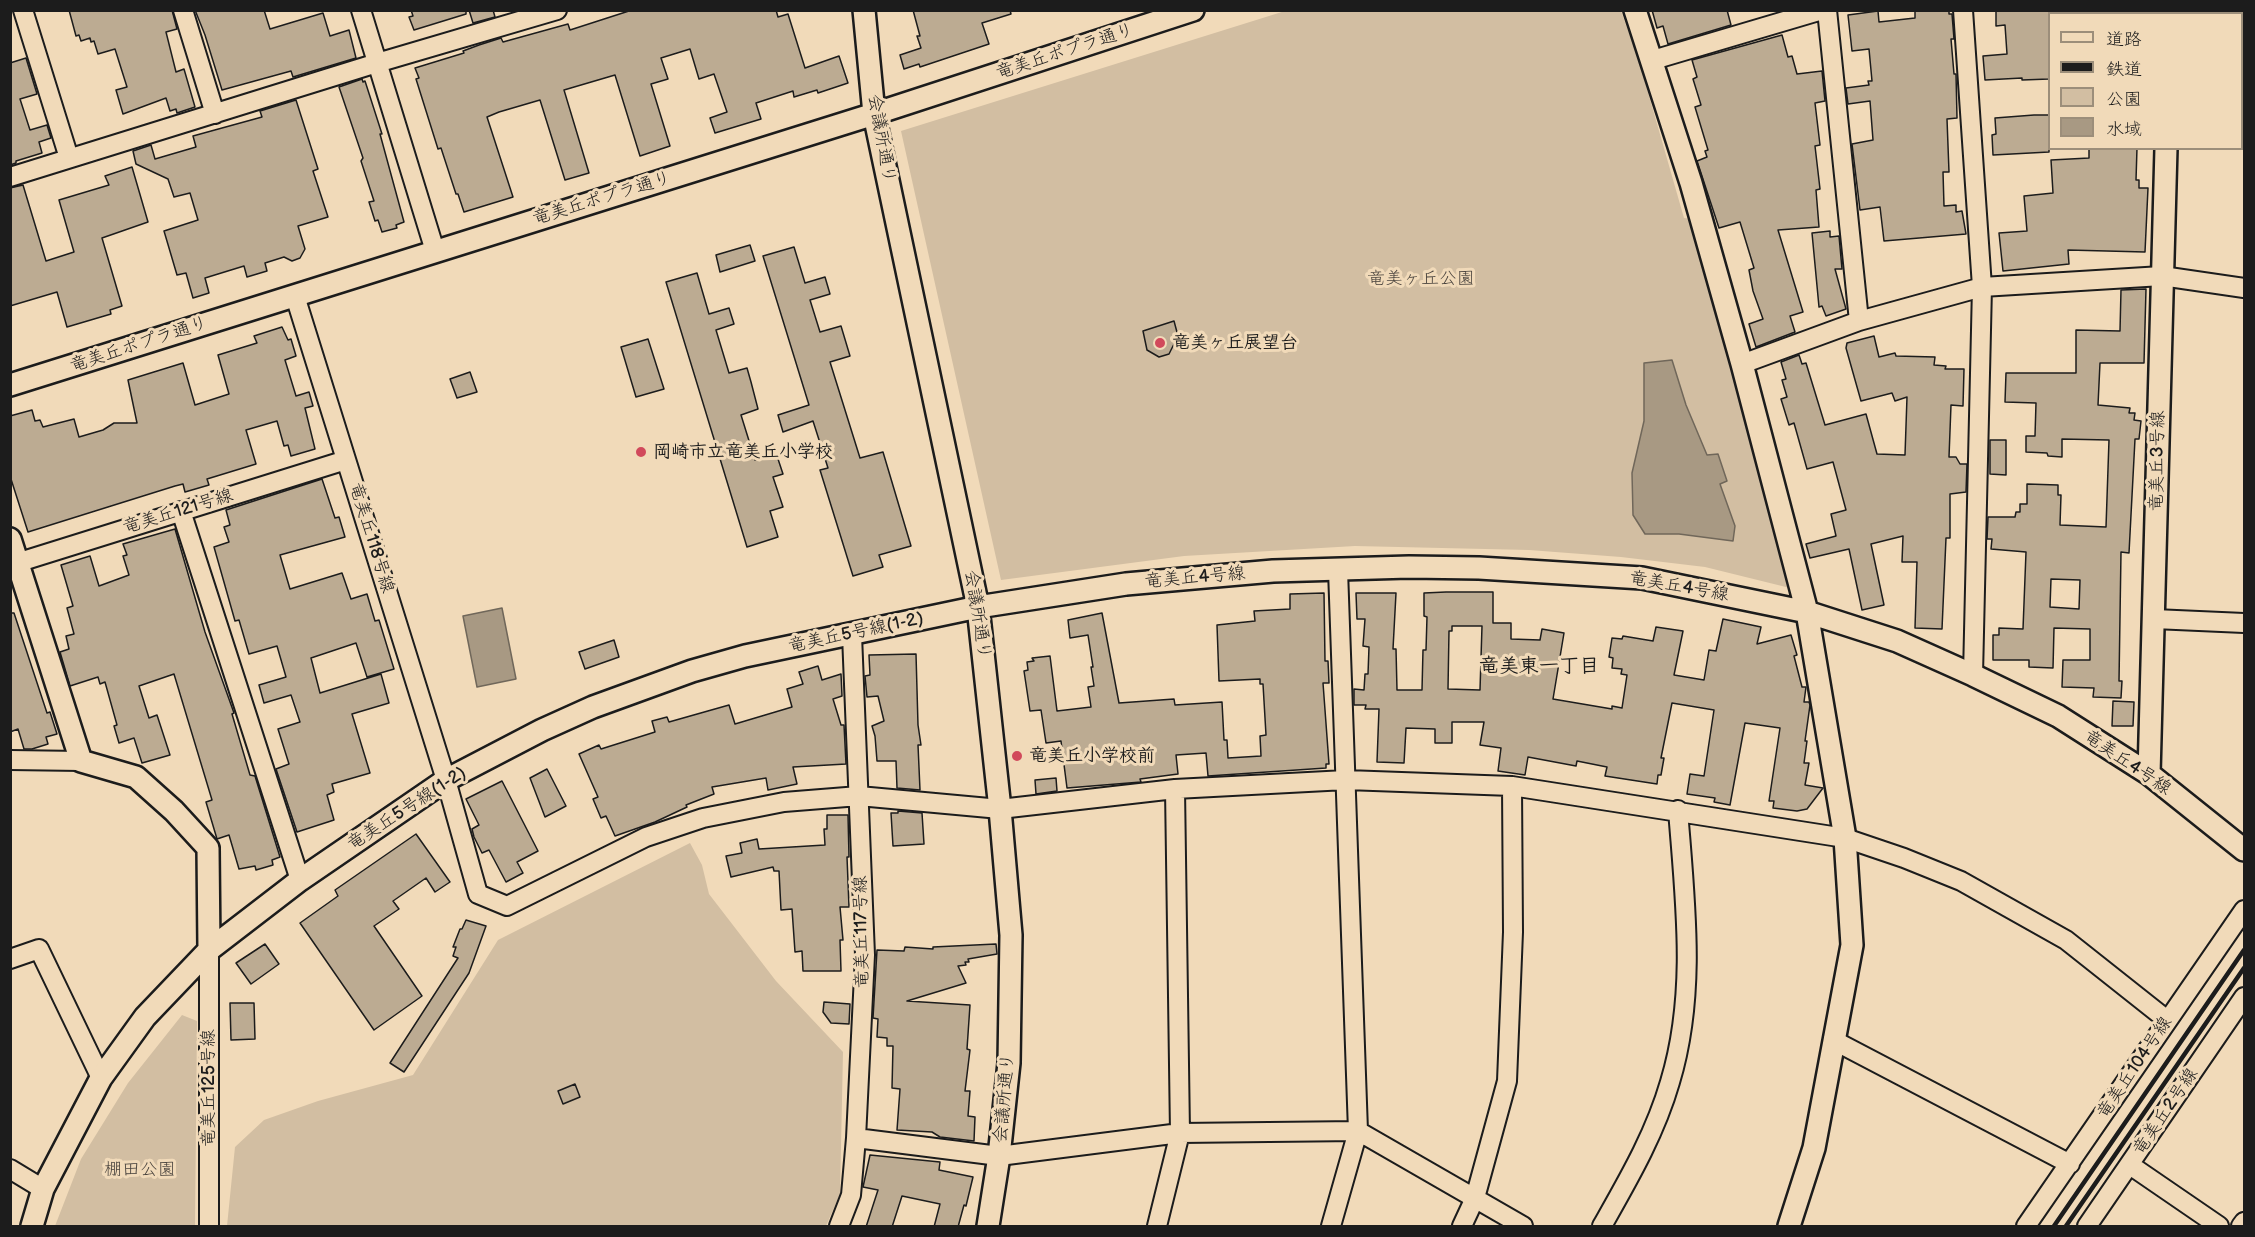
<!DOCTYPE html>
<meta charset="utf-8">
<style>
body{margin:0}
#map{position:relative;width:2255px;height:1237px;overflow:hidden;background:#f1dab9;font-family:"Balsamiq Sans","Klee One",sans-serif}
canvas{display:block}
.frame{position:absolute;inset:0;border:12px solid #1c1c1c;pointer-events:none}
.legend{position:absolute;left:2048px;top:12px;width:195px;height:138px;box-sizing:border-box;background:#f1dab9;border:2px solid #9c8e7a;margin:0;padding:8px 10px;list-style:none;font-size:18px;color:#1c1c1c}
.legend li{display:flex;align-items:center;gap:12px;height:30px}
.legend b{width:30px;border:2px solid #9c8e7a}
</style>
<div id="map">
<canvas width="2255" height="1237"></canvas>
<div class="frame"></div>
<ul class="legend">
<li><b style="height:8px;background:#f1dab9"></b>道路</li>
<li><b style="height:8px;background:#1c1c1c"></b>鉄道</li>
<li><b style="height:16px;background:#d2bea2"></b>公園</li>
<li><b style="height:16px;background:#a89983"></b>水域</li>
</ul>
</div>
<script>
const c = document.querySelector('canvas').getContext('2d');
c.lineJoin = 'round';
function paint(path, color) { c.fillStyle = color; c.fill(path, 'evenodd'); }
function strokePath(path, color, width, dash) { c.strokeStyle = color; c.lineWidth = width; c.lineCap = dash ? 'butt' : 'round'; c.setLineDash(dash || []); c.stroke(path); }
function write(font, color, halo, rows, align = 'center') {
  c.font = font + ' "Balsamiq Sans","Klee One",sans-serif'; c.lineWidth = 6; c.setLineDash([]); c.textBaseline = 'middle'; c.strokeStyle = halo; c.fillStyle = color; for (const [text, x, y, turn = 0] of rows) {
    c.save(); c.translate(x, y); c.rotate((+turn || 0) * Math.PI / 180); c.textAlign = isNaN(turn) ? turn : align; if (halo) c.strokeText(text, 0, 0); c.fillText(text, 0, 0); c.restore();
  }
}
paint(new Path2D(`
 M1285 11H1621L1639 61 1684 218 1691 219 1790 588 1705 567 1621 557 1529 550 1355 546 1184 556 1001 580 901 131Z
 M690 843 702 865 709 894 776 981 843 1052 840 1194 826 1226H227L235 1147 264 1120 318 1101 413 1075 498 940Z
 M182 1015 197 1021 195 1226H55L81 1159 128 1083Z`), '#d2bea2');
const water = new Path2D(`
 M1672 360 1686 405 1707 455 1718 454 1727 481 1720 484 1735 526 1733 541 1679 534H1645L1633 515 1632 473 1644 421V363Z
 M502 608 516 679 477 687 463 616Z`);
paint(water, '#a89983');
strokePath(water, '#70675a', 1.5);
const building = new Path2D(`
 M69 10H172L177 29 166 32 176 72 184 69 195 107 177 113 176 109 170 111 166 98 123 114 116 90 127 87 115 49 98 54 94 41 91 42 90 38 81 41 79 35 76 36Z
 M195 10H264L270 29 323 13 330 36 349 30 356 58 293 77 291 71 222 90 205 35Z
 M411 10H466V14L414 30 409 17 413 16Z
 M469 10H493L495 17 473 23Z
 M632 10H776L778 17 788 14 805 68 839 56 848 83 818 93 817 90 794 97 793 91 756 103 761 119 715 133 710 118 727 112 714 74 699 79 690 49 661 58 668 79 651 84 670 146 640 156 615 75 564 90 589 173 565 180 540 100 499 112 487 117 513 197 464 212 458 194H456L441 148 438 149 416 79 419 78 415 68 464 53 463 51 479 45 501 38 503 42 568 24 570 30Z
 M913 10H1010L1011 14 982 23 989 44 920 67 919 64 904 69 900 55 921 48 917 36H920Z
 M1652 10H1727L1731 25 1668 44 1663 26 1657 28Z
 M1915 10H1949V14H1952L1954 39H1951L1954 74H1956L1957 118 1947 119 1949 172H1943L1944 206 1956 205V212L1962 211 1966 234 1884 241 1880 207 1860 210 1852 144 1873 140 1870 101 1848 104 1846 88 1869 85 1868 81H1872L1869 49 1852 51 1848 15 1878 11 1879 22 1915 18Z
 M1996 10H2049V79L2022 80V78L1985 80 1983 56 2007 54 2005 25 1996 26Z
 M1782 35 1788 57 1792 56 1797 74 1822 71 1825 101 1815 103 1820 145 1815 146 1820 189 1816 190 1819 227 1778 230 1803 312 1790 316 1795 332 1756 347 1749 324 1763 319 1753 291 1749 270 1754 268 1740 222 1719 228 1697 161 1707 157 1705 151 1708 150 1695 107 1701 105 1693 79 1697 77 1692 60Z
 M26 58 37 94 20 99 30 130 47 125 51 138 39 142 42 153 16 161V163L10 165V63Z
 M362 79 363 82 365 81 382 134H380L404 222 396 225 397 228 382 232 378 220 375 221 369 202 374 201 361 161 363 158 339 87Z
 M296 100 318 169 313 171 328 217 298 226 305 249 300 258 292 261 284 257 265 263 267 271 247 277 244 266 205 278 209 293 193 298 186 273 177 275 164 231 198 220 190 193 174 197 168 179 136 164 133 151 151 145 155 159 196 147 193 136 262 117 260 111Z
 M2034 115H2049V152L1993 155 1992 135 1996 134 1995 118Z
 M2089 148H2137L2136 180H2139V188H2148L2145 252 2068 250 2069 264 2003 271 1999 233 2027 231 2024 196 2053 193 2051 160 2089 158Z
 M132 167 148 222 102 238 122 306 110 310 111 314 67 327 57 292 10 306V188L23 185 46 261 74 252 59 200 109 185 105 176Z
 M1830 231V237L1839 236 1842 269H1835L1846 309 1826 316 1822 306 1819 307 1812 233Z
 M750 245 755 261 720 272 716 255Z
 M794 247 805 283 825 277 830 294 810 300 820 332 841 326 850 356 830 362 860 458 883 452 911 546 879 555 883 567 853 576 820 470 828 468 813 421 783 432 778 415 809 405 763 256Z
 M697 273 709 314 729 308 734 324 716 330 729 373 747 368 751 382 758 409 741 415 755 460 776 453 783 474 773 477 783 507 770 511 778 537 747 547 666 282Z
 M2146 289 2144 363H2100L2098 405 2130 408 2129 413H2135L2134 420 2141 421 2139 439H2135L2129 553 2121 552 2119 681H2122L2121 698 2093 697 2094 688 2062 687 2063 660H2090V629L2054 628 2053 668 2029 667V660H1993V635H1999V628L2023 629 2026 552 1991 549 1992 539H1987L1988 517H2015L2016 512H2020V504H2027V484L2058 485V495H2061L2060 525 2106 527 2109 440 2062 439V457L2048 456 2047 453 2026 452V436H2035L2036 403 2005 402 2006 373H2076V330L2120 331 2121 290ZM2051 579 2080 580 2079 609 2050 607Z
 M1174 321 1178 336 1169 354 1159 357 1147 350 1143 331Z
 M282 327 288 340 291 339 296 356 285 360 296 396 309 392 313 406 305 408 315 449 291 456 288 445 284 446 277 421 246 430 256 464 207 479 209 485 185 492 183 484 175 486 28 532 10 476V416L32 410 35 421 40 420 43 427 74 419 79 437 103 430 114 423H137L128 380 183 363 195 405 229 394 218 355 257 343 254 336Z
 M1874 336 1879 357 1895 353 1896 356 1935 357 1934 365 1946 366 1945 369H1964L1963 406 1951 405 1949 457H1956L1960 464H1967L1966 492 1950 494V538H1946L1942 629 1915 628 1917 562H1902L1903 536 1871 544 1884 605 1862 610 1849 549 1810 558 1806 544 1836 536 1831 514 1846 510 1833 462 1807 469 1794 423 1789 425 1781 399 1787 397 1782 380 1786 379 1781 362 1799 355 1802 364 1806 363 1825 425 1866 414 1877 454 1905 455 1907 397 1895 401 1892 393 1861 401 1846 348 1847 343Z
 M648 339 664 389 636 397 621 347Z
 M470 372 477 392 457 398 450 379Z
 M1990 440H2006V475L1990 474Z
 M322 479 335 518 339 517 345 537 280 555 290 589 342 573 351 599 367 594 375 621 379 620 394 669 367 677 356 643 311 658 320 693 381 674 389 703 352 714 370 773 332 784 334 792 327 795 334 820 297 832 276 769 289 764 278 729 300 722 291 695 264 703 259 685 286 677 277 646 249 654 239 620 235 621 214 547 229 542 224 527 230 525 226 510Z
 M175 529 205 632 234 713 232 714 250 775 255 776 280 857 272 860 273 865 256 870 255 866 239 869 229 835 217 839 206 802 212 800 174 674 139 686 149 718 157 715 170 755 142 763 134 738 119 743 114 726 117 725 105 682 100 684 98 677 70 686 60 652 69 649 66 636 74 634 67 608 73 606 61 565 90 556 99 586 129 575 123 556 127 555 123 544Z
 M1446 592H1493V623H1511V639L1540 640 1542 629 1564 633 1553 699 1612 709V706L1622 708 1627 675 1621 674 1622 669 1612 668 1613 658 1609 657 1612 638 1622 639 1623 636 1653 641 1656 627 1683 631 1674 675 1704 680 1709 650 1716 651 1723 619 1761 627 1757 644 1791 635 1797 655 1794 656 1802 687H1806L1804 702H1809L1810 705 1805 741H1807L1804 763H1809L1805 785 1823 788 1807 809 1797 811 1773 808 1774 801H1769L1780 728 1745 723 1730 805 1714 802 1715 798 1687 794 1690 774 1704 776 1714 710 1672 703 1661 758H1664L1661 775H1658L1657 784 1605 776 1607 767 1577 761 1576 766 1528 757 1525 775 1498 771 1501 748 1480 745 1484 722H1452V743H1435V729L1406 728 1404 763 1377 762 1379 709H1365L1366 705H1354V689L1364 690 1365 674H1368L1369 647 1363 646 1365 619H1357L1356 593H1396L1393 649H1396L1397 690H1422L1423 650H1426L1427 617 1424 616V593ZM1452 626H1482L1480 690 1448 689 1449 631H1452Z
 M1324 593 1325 661H1328L1329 683H1323L1329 764H1326V768L1208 776 1206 753 1176 755 1178 774 1140 779 1141 782 1067 788 1061 741 1046 743 1041 710 1030 711 1024 671 1028 670 1027 662 1034 661 1032 658 1050 656 1057 711 1091 707 1088 687 1094 686 1091 667H1093L1088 635 1070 638 1068 620 1102 613 1119 703 1174 699 1175 705 1222 702 1224 740H1227L1228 758 1261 756 1260 736 1266 735 1263 684H1260V679L1219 681 1217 625 1255 621 1254 611 1290 609V594Z
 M10 613H14L47 713 50 712 57 734 46 737 48 744 32 749H24L18 729 10 732Z
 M614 640 619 657 585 669 579 652Z
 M916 654 918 725 921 745H918L920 790 897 788 896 761H877L875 736 872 726 884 721 878 696 867 697 865 676 870 675 869 655Z
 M818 666 822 680 841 674 842 696 833 699 841 725H844L846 764 793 767 797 784 768 790 766 778 712 787 714 794 686 805 687 807 655 822 615 836 606 816 601 818 593 799 598 797 579 754 599 745 601 749 655 732 652 721 667 717 669 722 729 705 735 724 792 707 787 689 803 684 799 672Z
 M2113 701 2134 702 2133 726H2112Z
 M547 769 566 806 545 817 530 778Z
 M1056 778 1057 791 1036 794 1035 780Z
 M502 781 538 851 517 862 523 873 506 882 489 850 482 853 474 837 472 829 479 825 466 799Z
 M898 811 922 813 924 844 893 846 891 813H898Z
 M827 815H848L849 857H847L849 907H840L843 940H840L841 971H803L802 951 795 952 792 909 781 910 779 871H774L773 867 731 877 726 856 742 853 740 843 757 839 759 849 825 845 824 829H827Z
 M416 834 450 882 435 892 426 878 393 901 399 909 374 926 422 996 374 1030 300 923 338 896 335 890Z
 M466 920 486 926 469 973 404 1072 390 1063 458 958 453 956 456 947H453L460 929H462Z
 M265 944 279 964 251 984 236 963Z
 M996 944 997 954 968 959 969 962H965L966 965 958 966 966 983 907 1001 970 1005 967 1049 970 1050 965 1091H970L968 1116 975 1117 974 1141 940 1137 932 1132 897 1130 900 1089 892 1088 893 1046H887V1038L877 1037 878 1019 873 1018 877 950 904 951 905 947 933 949V947Z
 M824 1002 850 1004 849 1024 831 1023 823 1012Z
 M230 1003H254L255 1039 231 1040Z
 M575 1084 580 1097 563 1104 558 1091Z
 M870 1155 940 1162 939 1170 973 1177 966 1206 964 1205 958 1227H934L940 1204 902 1196 892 1227H866L878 1190 863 1187Z`);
paint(building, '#bcab92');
strokePath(building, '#1c1c1c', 1.5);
const minor = new Path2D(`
 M23 10 69 158
 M183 10 215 114
 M361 10 435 251
 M1827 10 1859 321
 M1963 10 1982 287 1973 675
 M1653 60 1822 10
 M2242 60H2244
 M10 177 377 63 557 10
 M295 296 446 780 478 894 507 906 646 837 703 818 784 802 859 796 1000 809 1175 789 1346 780 1512 786 1845 838 1904 858 1961 881 2066 940 2167 1020
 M1742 364 1859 321 1982 287 2162 276 2244 288
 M181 511 300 880
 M10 565 346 460
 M2154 619 2244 623
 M10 760 81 761
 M209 950V1226
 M10 959 39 949 101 1078
 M1833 1040 2070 1164
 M856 1138 999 1156 1180 1133 1358 1131 1523 1226
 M2130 1165 2219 1226
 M10 1169 43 1189
 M839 1226 851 1195 856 1138 865 955 852 635
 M1157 1226 1180 1133 1175 789
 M1331 1226 1358 1131 1338 570
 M1462 1226 1475 1198 1507 1081 1513 932 1512 786
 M1602 1226C1628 1180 1655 1134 1670 1082 1697 993 1685 901 1678 810
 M2026 1226 2244 910
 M2087 1226 2244 997
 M2241 1226 2244 1222`);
const tertiary = new Path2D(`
 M864 10 874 114 978 607 1000 809 1011 935 1009 1063 999 1156 988 1226
 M1635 10 1691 183 1742 364 1807 612 1845 838 1852 945 1814 1148 1789 1226
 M2162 10 2163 14
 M10 385 874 114 1193 10
 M10 539 81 761 136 777 174 811 208 848 209 950
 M2149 774 2166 148
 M32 1226 43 1189 101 1078 145 1017 209 950 300 880 446 780 542 730 593 707 692 671 745 656 978 607 1126 584 1273 571 1409 567 1479 568 1642 578 1807 612 1897 641 1973 675 2058 716 2149 774 2244 850`);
strokePath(minor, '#1c1c1c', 22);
strokePath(tertiary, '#1c1c1c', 26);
strokePath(minor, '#f1dab9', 18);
strokePath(tertiary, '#f1dab9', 21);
strokePath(new Path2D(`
 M2054 1226 2244 950
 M2066 1226 2244 968`), '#1c1c1c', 4.5);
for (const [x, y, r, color] of [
 [1160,343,6,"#d1495b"],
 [641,452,6,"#d1495b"],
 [1017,756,6,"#d1495b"]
]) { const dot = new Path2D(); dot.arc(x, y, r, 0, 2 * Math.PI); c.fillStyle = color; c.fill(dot); strokePath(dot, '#f1dab9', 2); }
write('18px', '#1c1c1c', '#f1dab9', [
 ["竜美丘ポプラ通り",1065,52,-18],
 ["会議所通り",881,139,80],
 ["竜美丘ポプラ通り",602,199,-17],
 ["竜美丘ポプラ通り",139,345,-18],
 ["竜美丘3号線",2158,461,-89],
 ["竜美丘121号線",178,512,-17],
 ["竜美丘118号線",371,538,73],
 ["竜美丘4号線",1195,578,-5],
 ["竜美丘4号線",1679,587,10],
 ["会議所通り",977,615,81],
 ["竜美丘5号線(1-2)",856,633,-12],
 ["竜美丘4号線",2127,763,34],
 ["竜美丘5号線(1-2)",407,809,-33],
 ["竜美丘117号線",862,932,-91],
 ["竜美丘104号線",2135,1068,-56],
 ["竜美丘125号線",209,1088,-90],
 ["会議所通り",1005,1098,-85],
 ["竜美丘2号線",2166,1112,-56]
]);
write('18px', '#4a443e', '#f1dab9', [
 ["竜美ヶ丘公園",1421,279],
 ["棚田公園",140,1170]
]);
write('bold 18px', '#1c1c1c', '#f1dab9', [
 ["竜美ヶ丘展望台",1172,343],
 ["岡崎市立竜美丘小学校",653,452],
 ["竜美丘小学校前",1029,756]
], 'left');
write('bold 20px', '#1c1c1c', '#f1dab9', [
 ["竜美東一丁目",1539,667]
]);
</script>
